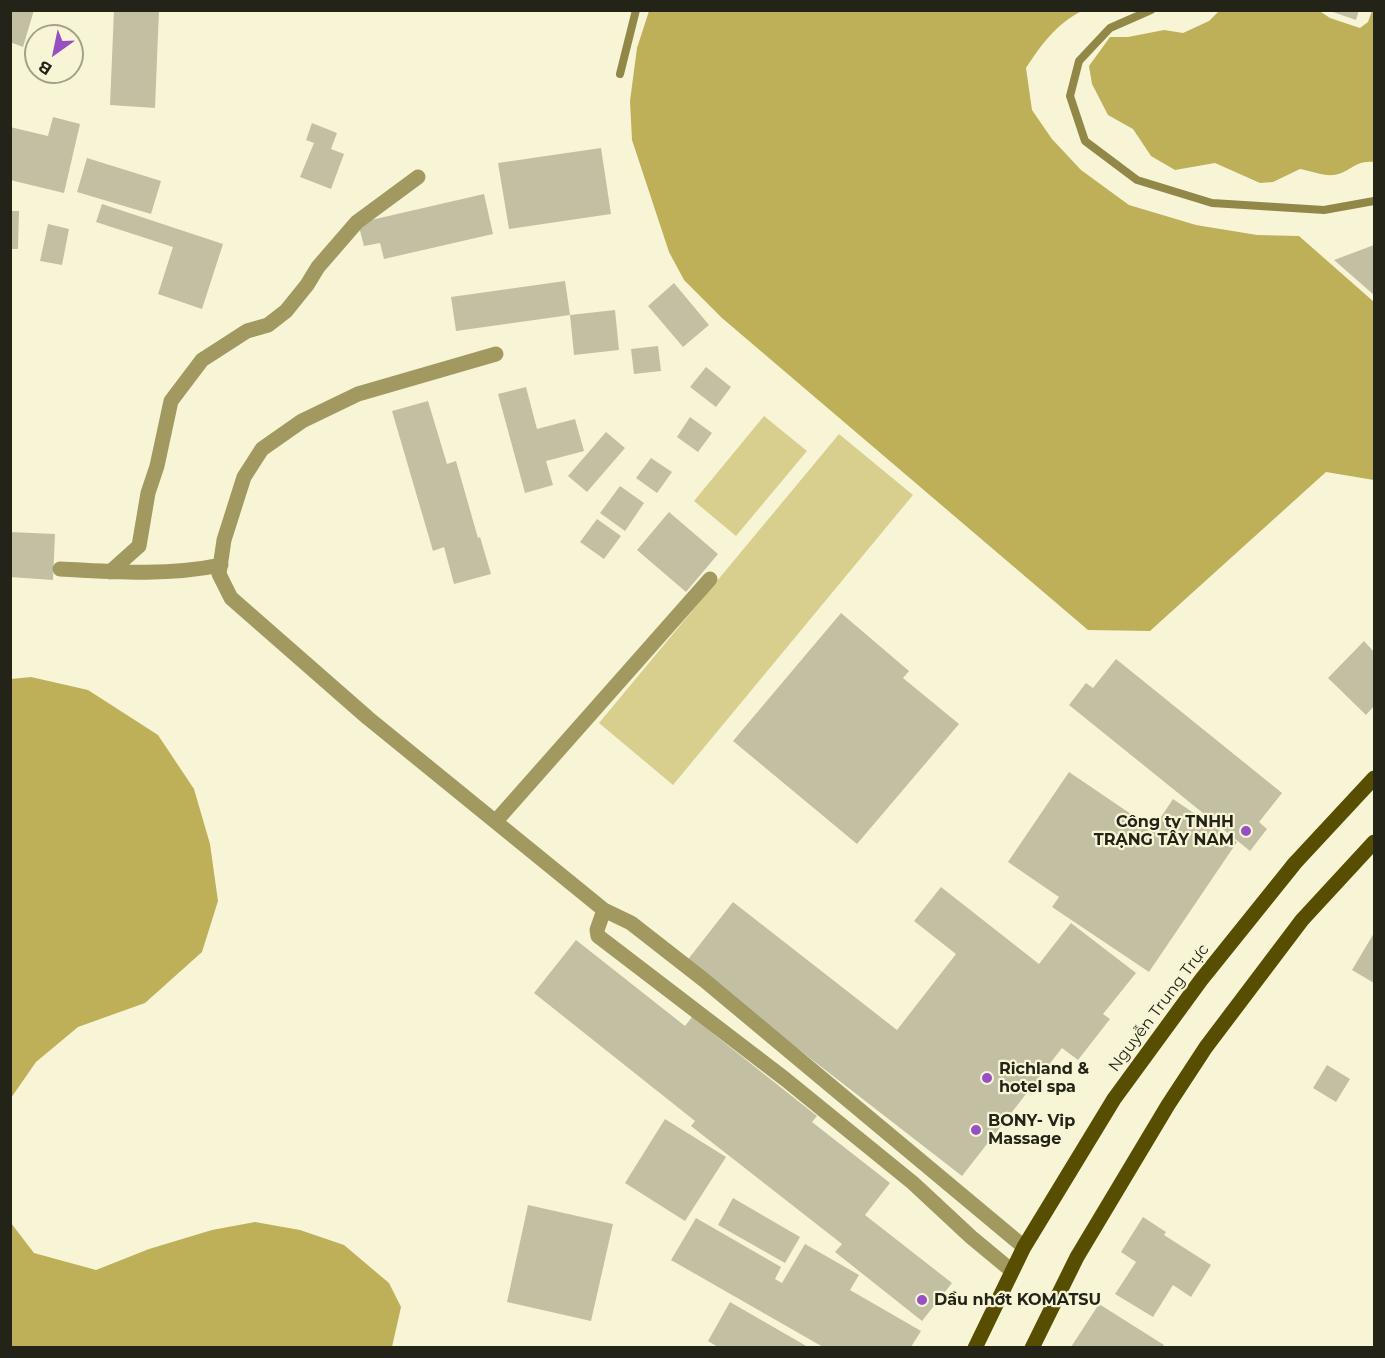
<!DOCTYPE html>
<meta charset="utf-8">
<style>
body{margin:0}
#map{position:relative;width:1385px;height:1358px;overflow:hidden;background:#f8f5d7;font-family:Montserrat,sans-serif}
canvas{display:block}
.frame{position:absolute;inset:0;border:12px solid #242318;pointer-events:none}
.north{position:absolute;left:24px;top:24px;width:60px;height:60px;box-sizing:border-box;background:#f8f5d7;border:2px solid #a3a18b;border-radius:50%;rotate:213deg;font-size:16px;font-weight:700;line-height:24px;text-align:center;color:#242318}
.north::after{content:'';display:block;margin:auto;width:21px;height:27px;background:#984fc2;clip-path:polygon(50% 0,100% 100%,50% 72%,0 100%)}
</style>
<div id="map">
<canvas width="1385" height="1358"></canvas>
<div class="frame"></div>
<div class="north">B</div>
</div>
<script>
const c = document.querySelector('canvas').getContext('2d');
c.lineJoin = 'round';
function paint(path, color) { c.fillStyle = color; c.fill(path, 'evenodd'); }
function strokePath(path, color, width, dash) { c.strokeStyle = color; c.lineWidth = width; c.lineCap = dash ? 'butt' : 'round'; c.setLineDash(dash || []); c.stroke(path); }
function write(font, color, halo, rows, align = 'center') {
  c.font = font + ' Montserrat,sans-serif'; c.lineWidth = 4.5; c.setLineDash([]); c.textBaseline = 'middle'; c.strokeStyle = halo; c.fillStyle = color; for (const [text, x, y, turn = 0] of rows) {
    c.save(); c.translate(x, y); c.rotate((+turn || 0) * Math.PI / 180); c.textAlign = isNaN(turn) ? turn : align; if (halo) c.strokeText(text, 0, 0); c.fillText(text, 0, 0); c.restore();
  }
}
paint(new Path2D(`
 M764 416 807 451 736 536 694 501Z
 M839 434 913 495 673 785 599 723Z`), '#d8cf8f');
paint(new Path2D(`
 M649 11H1082C1057 23 1041 45 1026 68L1032 110 1052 139 1081 170 1129 205 1196 225 1257 235 1299 236 1374 302V480L1326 472 1150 631 1088 630 722 318 684 280 669 252 632 140 630 101 637 48Z
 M1219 11H1322L1321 12 1330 18 1360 28 1368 22 1372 11H1374V162C1354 160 1350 173 1334 175 1323 176 1311 171 1300 169L1273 182 1260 183 1215 163 1175 170 1151 156 1133 129 1108 115 1092 84 1089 66 1110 37H1128L1164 30 1183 33 1209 21Z
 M31 677 88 690 158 735 194 789 210 844 218 901 202 952 145 1003 78 1027 36 1062 11 1098V679Z
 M255 1222 300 1230 344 1245 389 1283 401 1307 392 1347H11V1223L34 1253 96 1270 149 1249 212 1230Z`), '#bdb059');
strokePath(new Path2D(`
 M1151 10 1110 28 1079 61 1070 96 1085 141 1137 180 1212 203 1324 210 1374 201
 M620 74 636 10`), '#918847', 8);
paint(new Path2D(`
 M10 10H34L23 47 10 42Z
 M114 10H159L155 108 110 105Z
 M1327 10H1359L1356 20Z
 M53 117 80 124 64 193 10 180V127L48 136Z
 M312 123 337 133 331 149 344 154 331 189 300 177 314 143 306 140Z
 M601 148 611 214 509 229 498 163Z
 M87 158 161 181 151 214 77 192Z
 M484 194 493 234 384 259 380 243 364 246 358 223Z
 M102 204 223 244 202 309 158 294 173 247 96 222Z
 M10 211H19L18 249H10Z
 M48 224 69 229 62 265 40 261Z
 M1374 245V295L1334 260Z
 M565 281 570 315 456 331 451 297Z
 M674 283 709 325 683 347 648 306Z
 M615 310 619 350 574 355 570 315Z
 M658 346 661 371 634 374 631 349Z
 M706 367 731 387 716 407 690 387Z
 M526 387 537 429 575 419 584 451 546 461 553 485 525 493 498 394Z
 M428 401 447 464 456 461 478 538 480 537 491 574 454 584 444 547 433 551 392 411Z
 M690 417 712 433 698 452 677 437Z
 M606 432 625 448 587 492 568 476Z
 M651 458 672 472 657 493 636 478Z
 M620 486 644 503 625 531 600 513Z
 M669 512 718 554 686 592 637 550Z
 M597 519 621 536 604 559 580 542Z
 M10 532 55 534 53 580 10 577Z
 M841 613 909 671 903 678 959 724 857 844 733 741Z
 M1364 641 1374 652V706L1366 715 1328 678Z
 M1116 659 1282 793 1259 822 1267 829 1250 851 1069 705 1086 683 1093 688Z
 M1069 772 1153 829 1173 799 1237 842 1149 972 1052 907 1059 897 1008 862Z
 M941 887 1039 964 1071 923 1136 973 1103 1014 1110 1019 1078 1060 1062 1048 962 1176 686 962 733 902 897 1030 956 954 914 921Z
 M1374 933V983L1352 970Z
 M576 940 685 1026 692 1017 817 1116 812 1122 890 1183 865 1215 952 1283 922 1321 835 1252 842 1244 691 1126 695 1121 534 993Z
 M1327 1065 1350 1079 1336 1102 1313 1088Z
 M665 1119 726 1157 685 1221 625 1183Z
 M733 1198 800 1237 785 1263 718 1225Z
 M528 1205 613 1224 591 1321 507 1302Z
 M1143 1217 1166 1232 1164 1235 1211 1265 1191 1297 1173 1285 1153 1317 1115 1294 1136 1262 1121 1252Z
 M696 1218 781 1267 775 1279 782 1283 805 1244 859 1275 850 1290 921 1331 911 1347H823L671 1260Z
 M730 1302 808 1347H718L708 1341Z
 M1099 1304 1164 1345 1162 1347H1071Z`), '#c3bfa3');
strokePath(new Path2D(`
 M496 354 358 394 302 421 262 449 244 477 224 540 219 574 231 598 368 718 604 910
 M60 569C114 572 168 576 221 565
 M110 572 139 546 148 493 157 466 171 401 202 360 247 331 268 325 286 311 307 285 318 267 357 222 418 177
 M496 821 710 579
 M1012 1271 971 1237 913 1183 785 1079 598 936 597 930 604 910 631 923 704 980 1024 1247`), '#a19960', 15);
strokePath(new Path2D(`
 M975 1348 1024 1247 1114 1099 1201 980 1295 863 1374 778
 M1032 1348 1077 1257 1168 1105 1206 1047 1302 920 1374 842`), '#574e01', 15);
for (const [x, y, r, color] of [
 [1246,831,6,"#984fc2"],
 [987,1078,6,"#984fc2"],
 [976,1130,6,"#984fc2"],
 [922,1300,6,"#984fc2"]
]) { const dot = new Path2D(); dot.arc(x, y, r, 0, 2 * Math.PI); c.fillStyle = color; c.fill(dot); strokePath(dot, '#f8f5d7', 2); }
write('bold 16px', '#242318', '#f8f5d7', [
 ["Công ty TNHH",1234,822,"right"],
 ["TRẠNG TÂY NAM",1234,840,"right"],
 ["Richland &",999,1069],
 ["hotel spa",999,1087],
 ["BONY- Vip",988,1121],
 ["Massage",988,1139],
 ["Dầu nhớt KOMATSU",934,1300]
], 'left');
write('16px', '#242318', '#f8f5d7', [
 ["Nguyễn Trung Trực",1159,1008,-53]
]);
</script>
